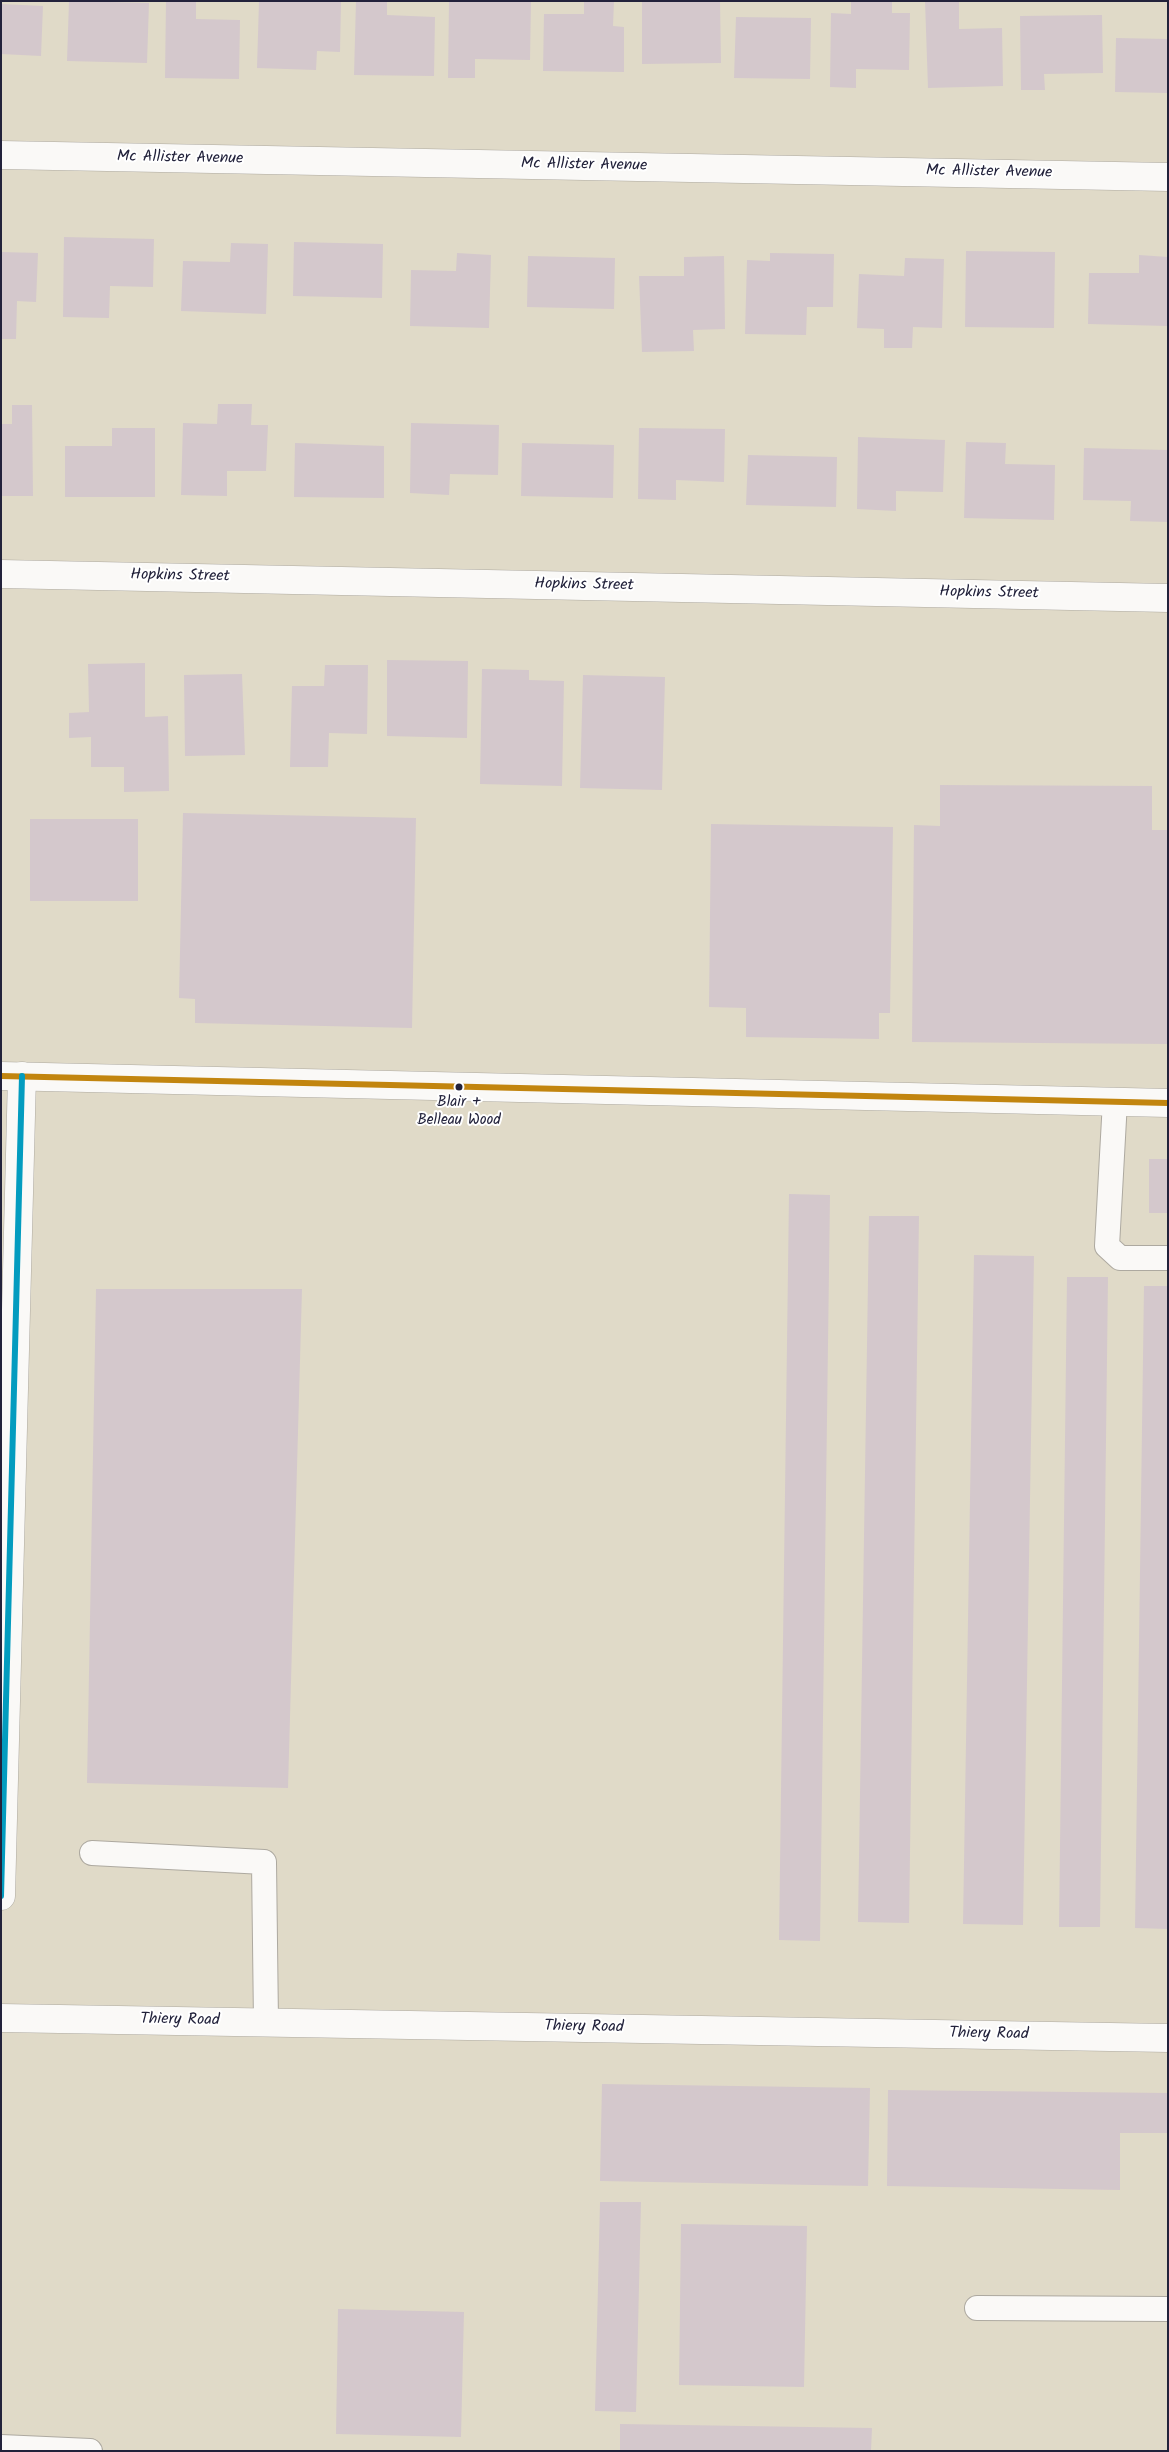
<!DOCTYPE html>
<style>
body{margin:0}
#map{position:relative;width:1169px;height:2452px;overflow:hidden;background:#e0dac8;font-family:Kalam,sans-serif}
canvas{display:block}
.frame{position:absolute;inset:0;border:2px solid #22223b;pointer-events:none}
</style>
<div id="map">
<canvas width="1169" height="2452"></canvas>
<div class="frame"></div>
</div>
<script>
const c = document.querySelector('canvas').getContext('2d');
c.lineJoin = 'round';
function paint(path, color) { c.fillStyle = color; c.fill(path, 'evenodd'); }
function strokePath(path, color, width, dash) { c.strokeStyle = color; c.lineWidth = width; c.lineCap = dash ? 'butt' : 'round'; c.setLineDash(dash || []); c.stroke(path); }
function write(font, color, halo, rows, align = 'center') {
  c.font = font + ' Kalam,sans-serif'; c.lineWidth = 4; c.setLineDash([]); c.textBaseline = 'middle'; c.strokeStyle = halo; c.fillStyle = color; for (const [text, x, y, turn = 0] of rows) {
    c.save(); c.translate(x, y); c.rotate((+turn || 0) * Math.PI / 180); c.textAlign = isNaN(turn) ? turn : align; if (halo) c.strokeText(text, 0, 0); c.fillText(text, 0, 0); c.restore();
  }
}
paint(new Path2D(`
 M69 1 149 3 147 63 67 61Z
 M166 1H196V19L240 20 239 79 165 78Z
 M259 1 341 2 340 52 317 51 316 70 257 68Z
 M356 1H387V15L435 17 434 76 354 75Z
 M449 1H531L530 60 475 59V78H448Z
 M584 1H614L613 26 624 27V72L543 71 544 14H584Z
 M688 1H720L721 63 642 64V2Z
 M851 1H892V13H910L909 70 856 69V88L830 87 831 13 851 14Z
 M925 1H959V29L1002 28 1003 86 928 88Z
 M1 4 43 6 41 56 1 54Z
 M1102 15 1103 73 1044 74 1045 90H1021L1020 16Z
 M736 17 811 18 810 79 734 78Z
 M1116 38 1168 39V93L1115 92Z
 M64 237 154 239 153 287 110 286 109 318 63 317Z
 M294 242 383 244 382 298 293 296Z
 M231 243 268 244 266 314 181 311 183 261 230 262Z
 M966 251 1055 252 1054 328 965 327Z
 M1 252 38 253 36 302 17 301 16 339H1Z
 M457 253 491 255 489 328 410 326 411 270 456 271Z
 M770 253 834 254 833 307H807L806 335 745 334 747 260 770 261Z
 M1139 255 1168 257V326L1088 324 1089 273H1139Z
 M528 256 615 258 614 309 527 307Z
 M724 256 725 329 693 330 694 351 642 352 639 276H684V257Z
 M905 258 944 259 942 328 913 327 912 348H884V329L857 328 859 274 904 276Z
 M218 404H252L251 425H268L266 471H227V496L181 495 183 423 217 424Z
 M12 405H32L33 496H1V424H12Z
 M411 423 499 425 498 475 450 474 449 495 410 493Z
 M112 428H155V497H65V446H112Z
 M639 428 725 429 724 482 676 480V500L638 499Z
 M858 437 945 440 943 492 896 491V511L857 509Z
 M966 442 1006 443 1005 464 1055 465 1054 520 964 518Z
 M295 443 384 446V498L294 497Z
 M522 443 614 445 613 498 521 496Z
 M1084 448 1168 450V522L1130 521 1131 501 1083 500Z
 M748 455 837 457 836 507 746 505Z
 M387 660 468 661 467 738 387 736Z
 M145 663V717L168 716 169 791 124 792V767H91V737L69 738V713L89 712 88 664Z
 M325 665H368L367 734 329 733 328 767H290L292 686H324Z
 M482 669 529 670V680L564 681 562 786 480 784Z
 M242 674 245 755 185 756 184 675Z
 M583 675 665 677 662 790 580 788Z
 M940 785 1152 786V830H1168V1044L912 1042 914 825 940 826Z
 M183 813 416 818 412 1028 195 1023V999L179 998Z
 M30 819H138V901H30Z
 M711 824 893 827 890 1013H879V1039L746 1037V1008L709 1007Z
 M1149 1159H1168V1213H1149Z
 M789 1194 830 1195 820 1941 779 1940Z
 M869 1216H919L909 1923 858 1922Z
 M974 1255 1034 1256 1023 1925 963 1924Z
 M1067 1277H1108L1100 1927H1059Z
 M1144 1286H1168V1929L1135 1928Z
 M96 1289H302L288 1788 87 1783Z
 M602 2084 870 2088 868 2186 600 2181Z
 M888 2090 1168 2093V2133H1120V2190L887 2186Z
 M600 2202H641L636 2412 595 2411Z
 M681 2224 807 2226 804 2387 679 2385Z
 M338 2309 464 2312 461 2437 336 2434Z
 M620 2424 872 2428 871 2451H620Z`), '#d4c8cc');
const service = new Path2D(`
 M1115 1101 1107 1246 1120 1258H1168
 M92 1853 264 1862 266 2023
 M977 2308 1168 2309
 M1 2447 90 2451`);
const minor = new Path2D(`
 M1 155 1168 177
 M1 574 1168 598
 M1 1896 22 1076
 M1 2018 1168 2038`);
const tertiary = new Path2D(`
 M1 1076 1168 1103`);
strokePath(service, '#ada9a0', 26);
strokePath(minor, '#ada9a0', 29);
strokePath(tertiary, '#ada9a0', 29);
strokePath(service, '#faf9f7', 24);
strokePath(minor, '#faf9f7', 28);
strokePath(tertiary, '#faf9f7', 28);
strokePath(new Path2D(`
 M1 1076 1168 1103`), '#c2850f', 6);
strokePath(new Path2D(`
 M1 1896 22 1076`), '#039cbf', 6);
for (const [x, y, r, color] of [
 [459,1087,4.5,"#22223b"]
]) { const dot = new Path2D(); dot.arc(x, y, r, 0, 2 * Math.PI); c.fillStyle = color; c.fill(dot); strokePath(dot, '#fff', 2); }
write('15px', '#22223b', '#fff', [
 ["Blair +",459,1103],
 ["Belleau Wood",459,1121]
]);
write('16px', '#22223b', '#fff', [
 ["Mc Allister Avenue",180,159,1],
 ["Mc Allister Avenue",584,166,1],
 ["Mc Allister Avenue",989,173,1],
 ["Hopkins Street",180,577,1],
 ["Hopkins Street",584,586,1],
 ["Hopkins Street",989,594,1],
 ["Thiery Road",180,2021,1],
 ["Thiery Road",584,2028,1],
 ["Thiery Road",989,2035,1]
]);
</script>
